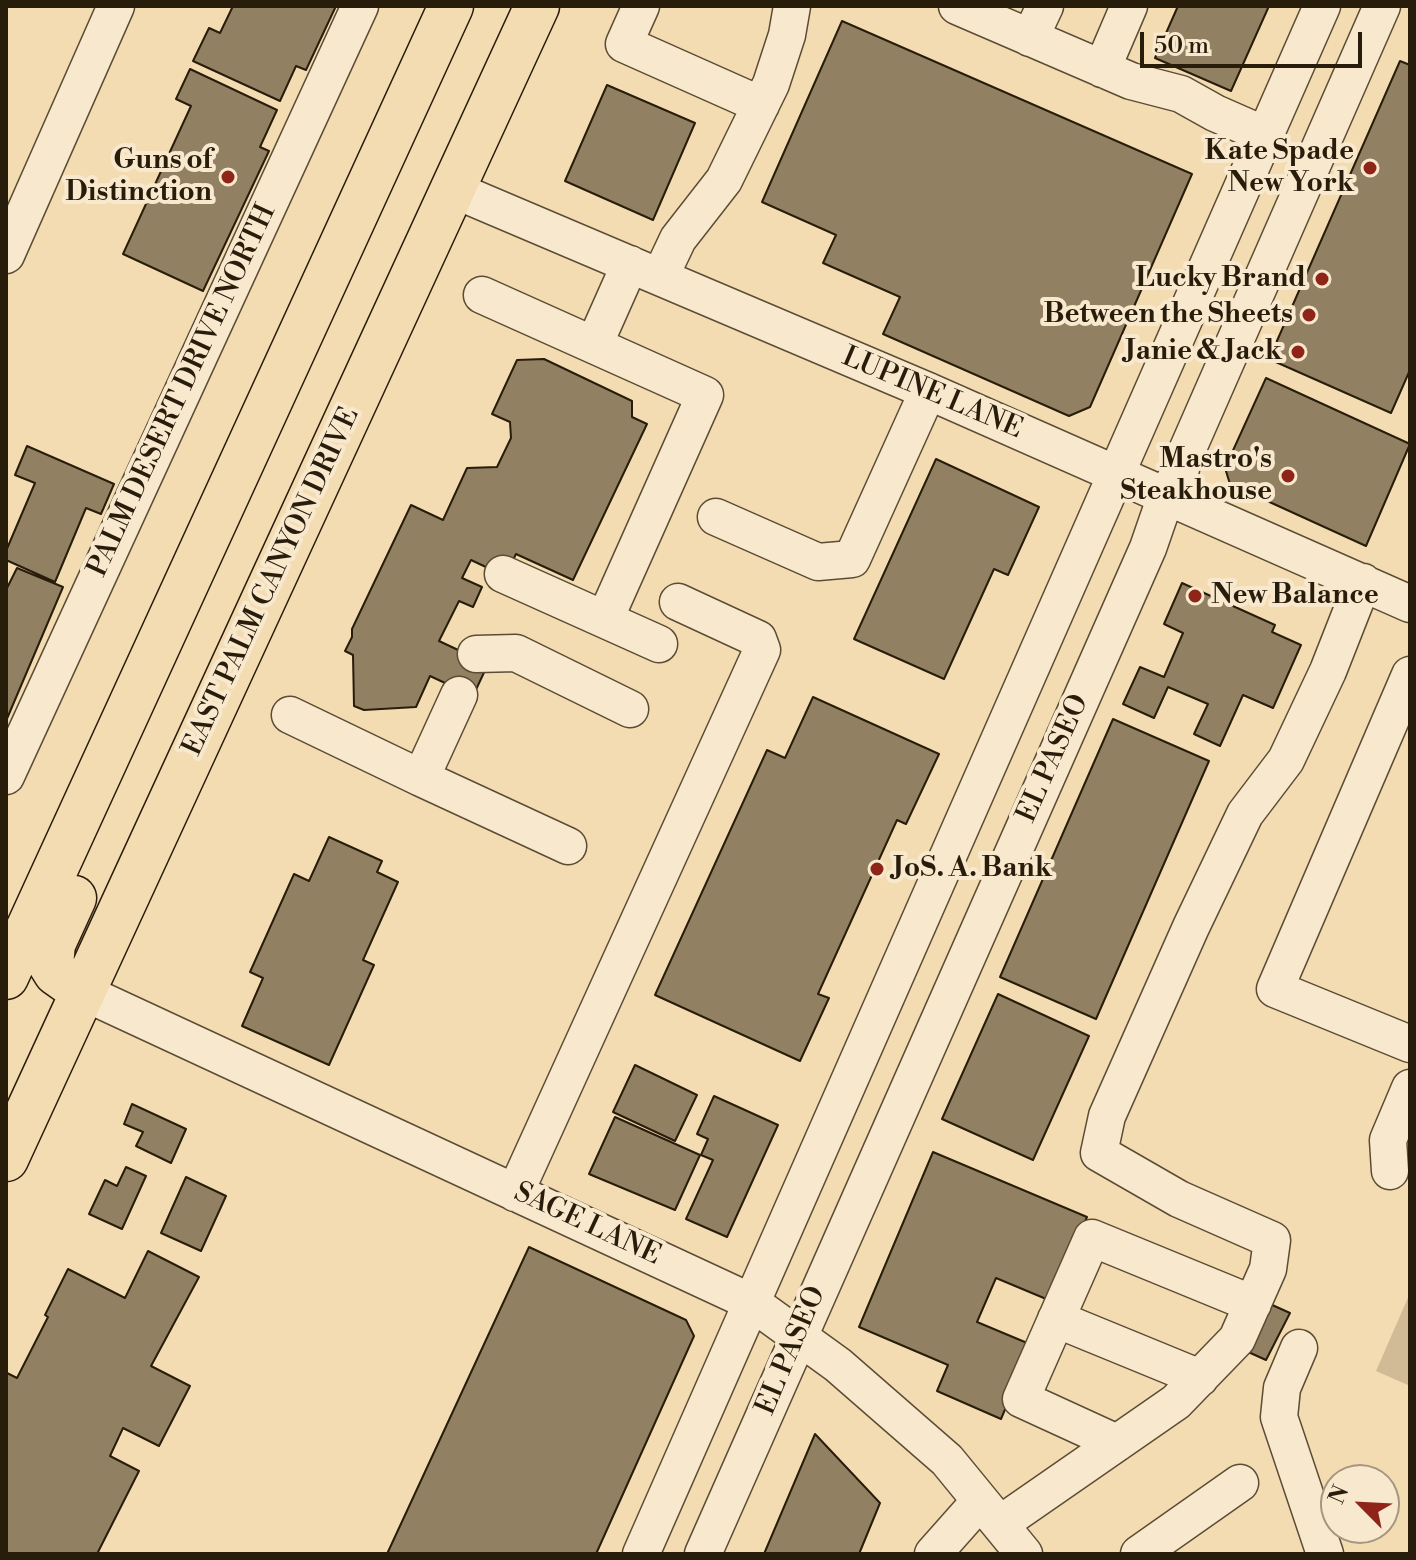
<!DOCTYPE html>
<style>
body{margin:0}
#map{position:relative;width:1416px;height:1560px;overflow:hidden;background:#f4dcb2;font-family:"Libre Bodoni",serif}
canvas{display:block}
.frame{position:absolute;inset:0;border:8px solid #281c0b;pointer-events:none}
.north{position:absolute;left:1320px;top:1464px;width:80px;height:80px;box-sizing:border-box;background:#f8e8cd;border:2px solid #a5967f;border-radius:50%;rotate:294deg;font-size:22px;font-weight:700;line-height:32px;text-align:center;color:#281c0b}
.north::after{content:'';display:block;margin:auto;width:28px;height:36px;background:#8f2418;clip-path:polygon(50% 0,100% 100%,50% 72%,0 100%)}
.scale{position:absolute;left:1140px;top:32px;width:222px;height:36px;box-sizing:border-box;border:4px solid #281c0b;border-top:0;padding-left:10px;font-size:24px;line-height:28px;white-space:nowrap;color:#281c0b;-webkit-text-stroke:6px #f8e8cd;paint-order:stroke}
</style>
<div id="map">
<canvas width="1416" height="1560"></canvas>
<div class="frame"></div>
<div class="north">N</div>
<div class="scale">50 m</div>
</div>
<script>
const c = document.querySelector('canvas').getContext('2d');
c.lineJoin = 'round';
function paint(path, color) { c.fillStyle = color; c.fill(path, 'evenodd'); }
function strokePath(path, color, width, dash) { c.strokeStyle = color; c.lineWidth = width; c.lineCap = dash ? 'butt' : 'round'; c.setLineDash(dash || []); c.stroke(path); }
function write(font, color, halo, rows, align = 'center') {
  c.font = font + ' "Libre Bodoni",serif'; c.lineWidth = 8; c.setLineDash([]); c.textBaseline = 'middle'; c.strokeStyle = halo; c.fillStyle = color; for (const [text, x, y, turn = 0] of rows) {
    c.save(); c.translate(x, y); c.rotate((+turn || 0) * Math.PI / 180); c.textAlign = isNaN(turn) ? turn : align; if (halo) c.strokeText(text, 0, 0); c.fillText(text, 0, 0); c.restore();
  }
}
paint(new Path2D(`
 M1410 1293V1386L1376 1371Z`), '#d1bb96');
const building = new Path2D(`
 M233 6H336L306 70 296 66 280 101 193 61 209 28 220 33Z
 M1178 6H1269L1231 91 1155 58Z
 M842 21 1192 174 1090 407 1069 416 883 334 900 297 823 263 836 235 762 202Z
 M1400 61 1410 65V370L1391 413 1269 359Z
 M190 69 277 110 260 147 269 151 203 291 123 254 191 106 176 99Z
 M607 85 695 123 653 220 565 181Z
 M544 359 632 401V417L647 424 573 580 516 554 505 576 471 560 462 578 482 587 473 607 459 601 439 641 488 664 473 696 430 676 416 707 364 710 354 706 353 655 345 651 352 637V629L411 505 443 520 467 468 497 467 511 438 510 422 492 414 517 360Z
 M1266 378 1410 444 1366 546 1230 484 1225 468Z
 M27 446 114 484 101 514 86 508 55 582 6 560V551L35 483 15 475Z
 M936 459 1039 507 1008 575 994 569 944 679 854 639Z
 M17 568 63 587 6 721V590Z
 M1182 583 1275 625 1272 632 1301 645 1273 708 1243 695 1220 746 1194 734 1208 704 1168 687 1154 718 1123 704 1140 667 1164 677 1183 633 1164 624Z
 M813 697 939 754 906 824 897 820 818 994 829 998 800 1061 655 995 767 750 785 758Z
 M1113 719 1209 761 1096 1019 1000 977Z
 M329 837 382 861 377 872 398 882 363 960 374 965 329 1065 242 1026 263 978 250 972 294 874 309 881Z
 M998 994 1089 1036 1033 1160 942 1119Z
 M635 1065 697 1095 675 1141 613 1112Z
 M714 1096 778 1125 727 1237 686 1219 713 1160 701 1155 708 1139 697 1134Z
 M132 1104 186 1129 171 1163 136 1146 143 1132 124 1124Z
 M615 1117 700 1155 675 1210 589 1174Z
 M933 1152 1087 1217 1051 1301 996 1278 977 1322 1032 1345 1001 1419 937 1391 948 1365 859 1327Z
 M126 1167 146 1176 122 1229 89 1214 105 1180 117 1186Z
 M186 1177 226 1196 201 1251 161 1233Z
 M529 1247 686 1320 694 1336 596 1554H387Z
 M148 1251 199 1277 151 1366 190 1386 159 1446 123 1428 110 1456 139 1471 97 1554H6V1376L7 1373 17 1378 48 1317 45 1315 68 1269 125 1298Z
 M1270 1304 1290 1313 1266 1360 1246 1351Z
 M815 1434 880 1503 859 1554H764Z`);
paint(building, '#928062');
strokePath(building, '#281c0b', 2);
const minor = new Path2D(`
 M641 6 624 44 761 105
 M957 6 1131 81 1181 94 1215 113 1265 135
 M1030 38 1045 6
 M1102 69 1129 6
 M452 189 928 391 1410 604
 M6 255 116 6
 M660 277 678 239 724 180 771 84 787 35 792 6
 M482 295 705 395 605 619
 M594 345 630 264
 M716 517 818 562 852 559 928 391
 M503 574 659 644
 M476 654 516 653 630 709
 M1410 675 1275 989 1410 1044
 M459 695 421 778 568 846
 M290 715 421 778
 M6 776 360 6
 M83 992 751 1302 838 1365 947 1460 1024 1554
 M1390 1171 1388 1140 1410 1088
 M515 1193 762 650 758 639 678 602
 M1056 1319 1200 1378
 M1299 1348 1282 1388 1279 1417 1325 1554
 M1117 1443 1021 1399 1092 1238 1253 1304
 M1000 1524 1176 1402 1237 1339 1268 1269 1272 1240 1179 1199 1099 1153 1107 1116 1191 927 1245 814 1286 760 1328 671 1363 582
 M641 1554 1322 6
 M703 1554 1148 548 1166 496 1181 469 1182 462 1382 6
 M933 1554 980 1501
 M1139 1554 1240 1483`);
const major = new Path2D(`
 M74 898 53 944 51 965 56 973 83 992
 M6 977 451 6
 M6 1159 537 6`);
strokePath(minor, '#5b4c35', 39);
strokePath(major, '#281c0b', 47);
strokePath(minor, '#f8e8cd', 36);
strokePath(major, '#f4dcb2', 44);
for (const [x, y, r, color] of [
 [1370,168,8,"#8f2418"],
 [228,177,8,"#8f2418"],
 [1322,279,8,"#8f2418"],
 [1309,315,8,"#8f2418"],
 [1298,352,8,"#8f2418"],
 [1288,476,8,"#8f2418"],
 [1195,596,8,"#8f2418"],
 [877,869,8,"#8f2418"]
]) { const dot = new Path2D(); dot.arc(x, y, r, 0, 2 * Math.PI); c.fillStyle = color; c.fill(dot); strokePath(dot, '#f8e8cd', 3); }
write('bold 28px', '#281c0b', '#f8e8cd', [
 ["Kate Spade",1354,152],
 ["New York",1354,184],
 ["Guns of",212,161],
 ["Distinction",212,193],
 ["Lucky Brand",1306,279],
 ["Between the Sheets",1293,315],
 ["Janie & Jack",1282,352],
 ["Mastro's",1272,460],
 ["Steakhouse",1272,492],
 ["New Balance",1211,596,"left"],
 ["JoS. A. Bank",893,869,"left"]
], 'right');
write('28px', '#281c0b', '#f8e8cd', [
 ["PALM DESERT DRIVE NORTH",183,391,-65],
 ["LUPINE LANE",932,394,23],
 ["EAST PALM CANYON DRIVE",272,582,-65],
 ["EL PASEO",1054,759,-66],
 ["SAGE LANE",587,1225,25],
 ["EL PASEO",792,1351,-67]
]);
</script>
